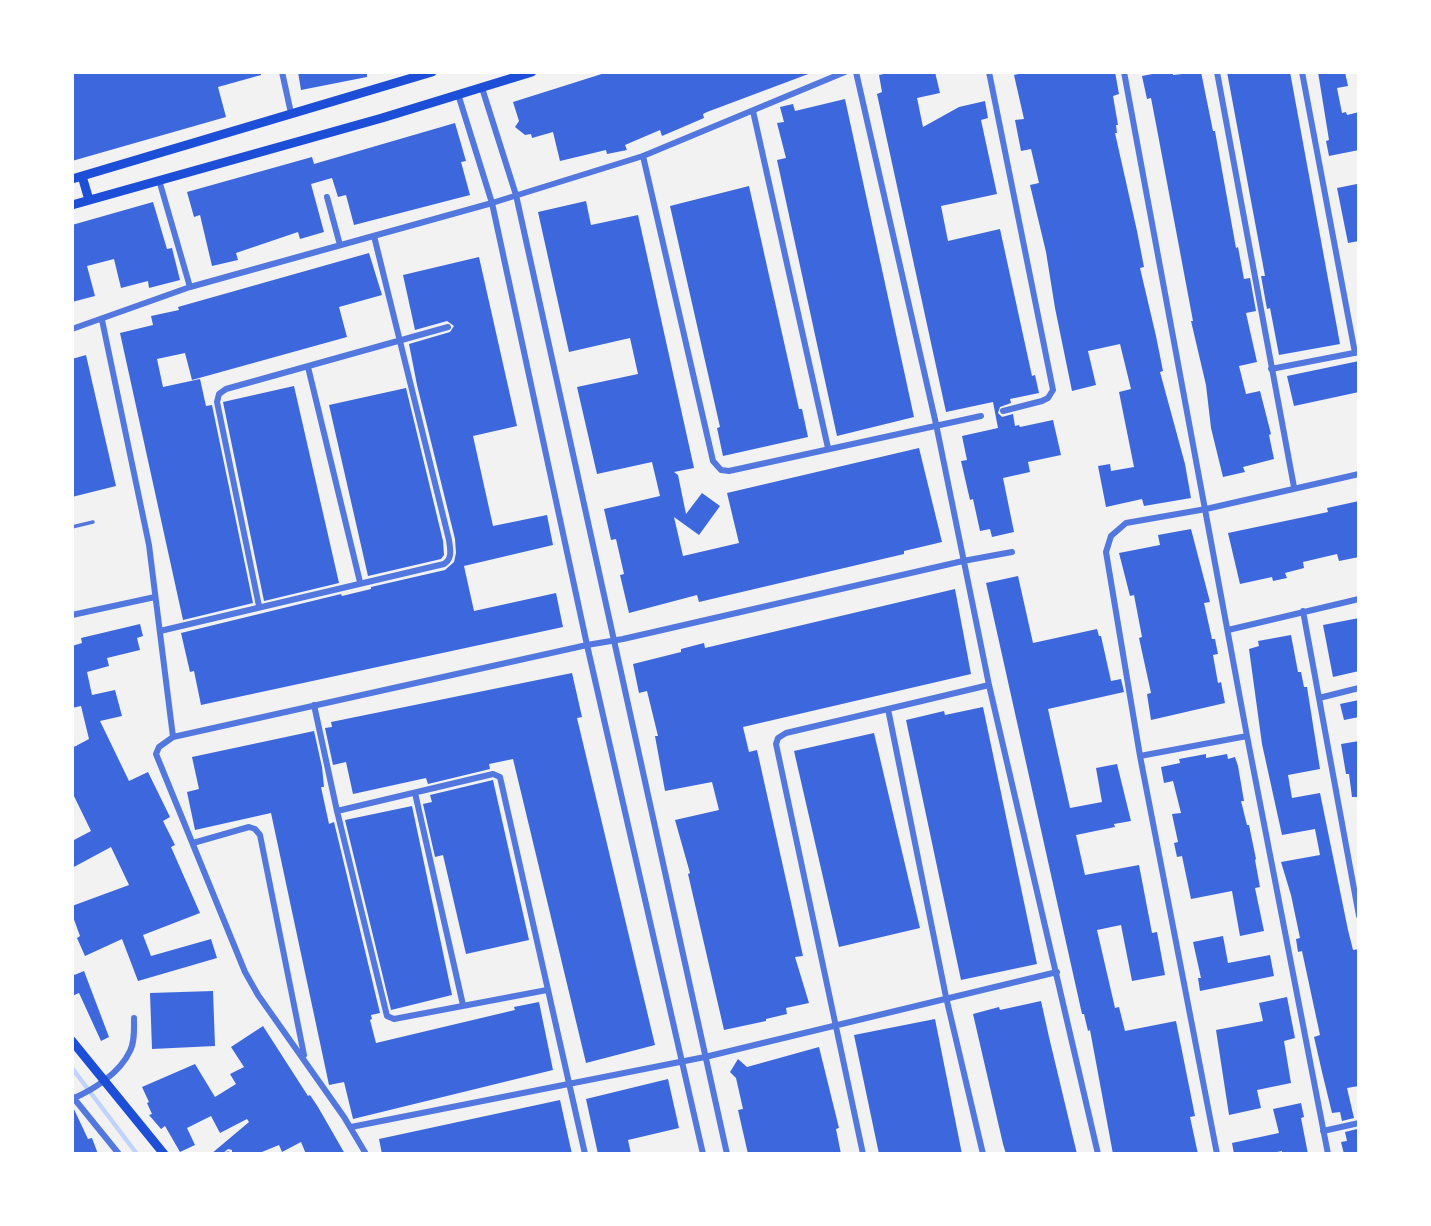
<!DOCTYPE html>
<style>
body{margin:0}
#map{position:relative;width:1431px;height:1226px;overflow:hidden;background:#f2f2f2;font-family:Spectral,serif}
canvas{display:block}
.frame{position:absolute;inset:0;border:74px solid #fff;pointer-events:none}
</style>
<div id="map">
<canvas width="1431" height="1226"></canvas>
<div class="frame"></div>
</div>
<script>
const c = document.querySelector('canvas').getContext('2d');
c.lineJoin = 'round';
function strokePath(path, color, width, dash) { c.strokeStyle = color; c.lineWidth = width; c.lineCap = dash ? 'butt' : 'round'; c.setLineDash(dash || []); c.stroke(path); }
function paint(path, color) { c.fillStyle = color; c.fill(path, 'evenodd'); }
strokePath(new Path2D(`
 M72 1068 137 1154`), '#bfd3fe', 4.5);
paint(new Path2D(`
 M72 72H261V75L218 87 226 117 72 161Z
 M298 72H367V77L301 90Z
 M608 72H811V73L707 112 703 114 704 118 662 136 660 130 625 145 627 150 607 154 606 150 560 161 553 132 532 138 531 134 525 135 515 127 519 121 513 102Z
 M893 72H935L940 93 917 98 923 127 959 107 985 101 988 118 981 120 997 194 941 206 948 241 1000 229 1032 376 1035 375 1039 393 1010 399 1011 403 1000 407 998 413 1002 417 1013 414 1015 426 1019 425 1020 427 1053 420 1061 455 1028 462 1030 472 1003 478 1014 532 992 537 990 529 980 531 973 499 970 500 961 461 967 460 962 436 998 428 993 402 946 412 877 94 882 92 879 75Z
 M1027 72H1115L1119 94 1113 96 1118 125H1116L1117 133H1115L1137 231 1144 267 1140 268 1156 336 1163 371 1160 372 1185 464 1191 498 1144 506 1142 499 1106 507 1098 466 1110 464 1111 471 1134 467 1119 392 1131 389 1120 344 1088 351 1096 385 1072 391 1055 308 1046 252 1030 185 1039 183 1031 149 1021 151 1015 120 1024 119 1014 75Z
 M1163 72H1173V75L1201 72 1213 131H1215L1236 248 1238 247 1244 279 1250 278 1256 311 1246 313 1257 362 1239 366 1246 394 1260 391 1271 434 1269 435 1274 459 1243 467 1245 472 1223 477 1211 428 1206 385 1191 321H1193L1156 124 1151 98 1147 99 1142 76Z
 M1227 72H1290L1340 344 1279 355 1270 308 1267 309 1261 276H1265Z
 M1318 72H1345L1348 86 1337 88 1342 113 1346 112 1347 115 1359 112V150L1329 156 1326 141 1329 140Z
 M845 99 914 417 837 436 777 160 786 158 777 123 784 122 780 107 793 104 795 111Z
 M455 123 466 161 461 162 470 195 354 225 346 195 338 197 332 178 311 184 324 232 300 239 298 232 236 253 238 260 212 266 200 215 194 217 187 192 312 157 314 164Z
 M1357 184 1359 241 1348 243 1337 188Z
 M749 186 799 409H802L808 437 723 456 717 428 720 427 670 206Z
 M586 201 591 225 638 215 694 468 674 472 678 475 686 514 702 493 720 506 699 535 674 517 683 556 739 543 727 493 919 448 942 542 904 551V554L699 602 697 595 629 613 620 575 624 574 616 539 611 540 604 509 660 496 652 462 597 474 577 387 638 374 630 338 569 352 538 212Z
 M153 202 167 249 172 248 180 280 149 288 148 281 121 288 114 259 87 266 95 296 72 302V225Z
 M369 253 382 295 339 307 347 337 192 380 185 353 157 359 163 387 200 379 206 406 212 405 253 603 183 620 120 333 153 325 151 316 179 310 178 307Z
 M479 257 517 426 473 436 493 526 547 515 553 545 464 566 474 611 556 593 563 627 201 705 194 671 190 672 181 633 341 594 342 596 371 589V587L445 570 454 562 456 553 455 539 417 385 409 344 450 332 454 326 447 321 415 330 403 275Z
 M86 355 116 486 72 497V359Z
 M1359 361V392L1294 406 1287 376Z
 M294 386 339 583 264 601 223 402Z
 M406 388 443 541 444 555 441 559 368 576 329 405Z
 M1359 501V557L1339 561 1337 554 1303 562 1304 568 1285 573 1287 578 1273 581 1272 577 1240 584 1228 533 1328 512 1327 508Z
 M1191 529 1210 602 1204 603 1212 639H1215L1218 654 1213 655 1218 683 1221 682 1225 703 1151 720 1147 694 1151 693 1139 638 1142 637 1134 595 1130 596 1119 553 1160 545 1158 535Z
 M1018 576 1033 643 1097 629 1099 636H1101L1111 681 1121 679 1124 692 1048 709 1070 808 1102 802 1096 768 1117 764 1131 821 1114 824 1115 827 1076 835 1085 875 1139 865 1152 933 1157 932 1165 975 1132 981 1121 925 1097 930 1115 1008 1119 1007 1125 1031 1176 1021 1195 1116 1190 1117 1198 1154H1113L1090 1030 1088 1031 1084 1014H1082L986 583Z
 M955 589 971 674 743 727 749 752 757 750 803 956 795 957 809 1003 786 1008 787 1014 766 1019V1021L724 1030 688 874 690 873 675 820 719 810 712 782 665 791 655 736H658L647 691 639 693 633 664 681 652V649L704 643 705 648Z
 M1359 618V671L1333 677 1323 625Z
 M140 624 143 636 137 638 140 650 107 658 109 666 87 672 92 695 115 690 122 716 100 721 129 781 148 772 170 817 163 821 175 845 171 847 200 913 143 935 151 956 211 939 217 958 138 981 122 939 85 956 77 938 80 936 72 914V906L129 885 111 847 72 868V836L74 840 91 831 72 792V748L89 739 81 706 72 708V646L82 643 81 638Z
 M1291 635 1298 672H1301L1304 687H1307L1320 769 1288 775 1292 798 1320 793 1348 930 1353 950 1359 949V1086L1347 1088 1354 1118 1342 1121 1340 1112 1332 1113 1322 1072 1314 1037 1320 1035 1302 951 1298 952 1296 939 1300 938 1291 895 1281 862 1320 855 1315 829 1282 835 1262 744 1249 649 1259 646 1258 641Z
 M572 673 582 717 577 718 655 1045 586 1063 513 759 489 764 490 769 428 784 426 778 353 794 346 762 333 765 325 728 332 727 331 722Z
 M1359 700V717L1344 720 1340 704Z
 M983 707 1037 964 961 980 906 720 944 711 945 715Z
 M314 731 322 767 324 787H321L329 824 334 822 380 1013 371 1015 372 1019 370 1020 376 1043 515 1010 514 1007 539 1002 553 1070 353 1119 344 1082 329 1085 271 813 195 830 187 792 199 789 192 757Z
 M874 733 920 928 839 947 794 751Z
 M1359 741V797H1352L1349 774H1346L1341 744Z
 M1206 754V758L1227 754 1228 759 1235 757 1238 766 1244 801H1241L1247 825H1249L1256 859 1255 860 1260 887 1255 888 1264 931 1240 936 1232 891 1191 899 1182 856 1177 857 1174 843 1178 842 1172 814 1181 813 1173 781 1164 783 1161 767 1180 763 1179 759Z
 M493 780 529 940 466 954 443 855 435 857 423 804 432 802 430 795Z
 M412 806 452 995 391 1010 345 820Z
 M1223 936 1228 963 1270 955 1274 976 1200 991 1198 978H1201L1193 942Z
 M84 971 109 1037 101 1041 79 993 72 996V976Z
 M213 991 215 1046 152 1049 150 993Z
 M1287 997 1295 1038 1284 1041 1291 1083 1257 1090 1261 1108 1229 1115 1216 1030 1263 1021 1259 1003Z
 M1041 1001 1049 1037 1077 1154H1006L1003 1144 973 1014 999 1007 1000 1010Z
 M935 1019 962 1154H879L854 1035Z
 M263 1026 308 1096 310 1095 318 1107 345 1154H306L301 1142 282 1152 279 1145 257 1154H232V1150L228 1149 222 1154H211L249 1122 247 1119 220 1133 211 1116 187 1128 195 1145 180 1152 165 1126 161 1129 149 1115 152 1114 147 1103 149 1102 142 1087 195 1064 215 1097 236 1084 230 1074 244 1067 231 1047Z
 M819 1047 839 1128 836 1129 841 1154H748L738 1110 743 1109 736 1078 730 1072 738 1059 747 1067Z
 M668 1079 679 1128 628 1140 631 1154H598L586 1099Z
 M560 1100 572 1154H382L379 1139Z
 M1301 1103 1304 1117 1301 1118 1308 1154H1282V1151L1267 1154H1234L1232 1143 1279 1133 1273 1109Z
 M72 1105 88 1139 92 1138 98 1154H72Z
 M1357 1129 1359 1154H1344L1341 1142 1347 1141 1345 1132Z`), '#3d67dc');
strokePath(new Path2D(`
 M72 527 93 522
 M226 1154 228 1153`), '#5277de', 3.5);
strokePath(new Path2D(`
 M282 72 291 113
 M856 72 936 424 989 685 1098 1154
 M989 72 1053 390 1048 398 1042 401 1003 411
 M1124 72 1247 736 1328 1154
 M1217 72 1294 487
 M1302 72 1355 353
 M482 88 516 195 727 1154
 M458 94 492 203 587 645 703 1154
 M753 111 828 448
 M643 156 713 461 721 470 729 471 981 416
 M159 180 190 287
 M327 197 340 245
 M102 320 149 545 173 737
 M72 329 190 287 492 203 643 156 845 72
 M308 367 360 582
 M1271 369 1359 352
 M259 606 217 402 219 394 226 389 448 327
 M1303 611 1359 916
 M72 615 155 597
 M1228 630 1359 599
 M160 631 444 564C453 558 450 549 449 540L374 236
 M1319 698 1359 688
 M314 705 337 811 387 1016 394 1019 547 990
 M1140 756 1247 736
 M415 793 463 1005
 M337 811 493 774 500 777 585 1154
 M193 843 249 827 255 829 260 835 304 1055
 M72 1096 119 1154
 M72 1099C93 1090 120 1073 130 1051 135 1041 134 1028 134 1018
 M351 1127 705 1057 1057 972
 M1323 1131 1359 1123
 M366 1154 344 1117 258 995 245 972 156 754 159 747 173 737 587 645 623 639 963 561 1012 552
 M863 1154 776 744 778 738 786 733 888 709
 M983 1154 946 997 888 709 989 685
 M1217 1154 1140 756 1106 552 1111 536 1126 523 1206 509 1359 474`), '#5277de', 6);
strokePath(new Path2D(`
 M82 176 89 200
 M72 179 432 72
 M72 205 382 118 532 72
 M72 1041 164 1154`), '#1d4ed8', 9);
</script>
